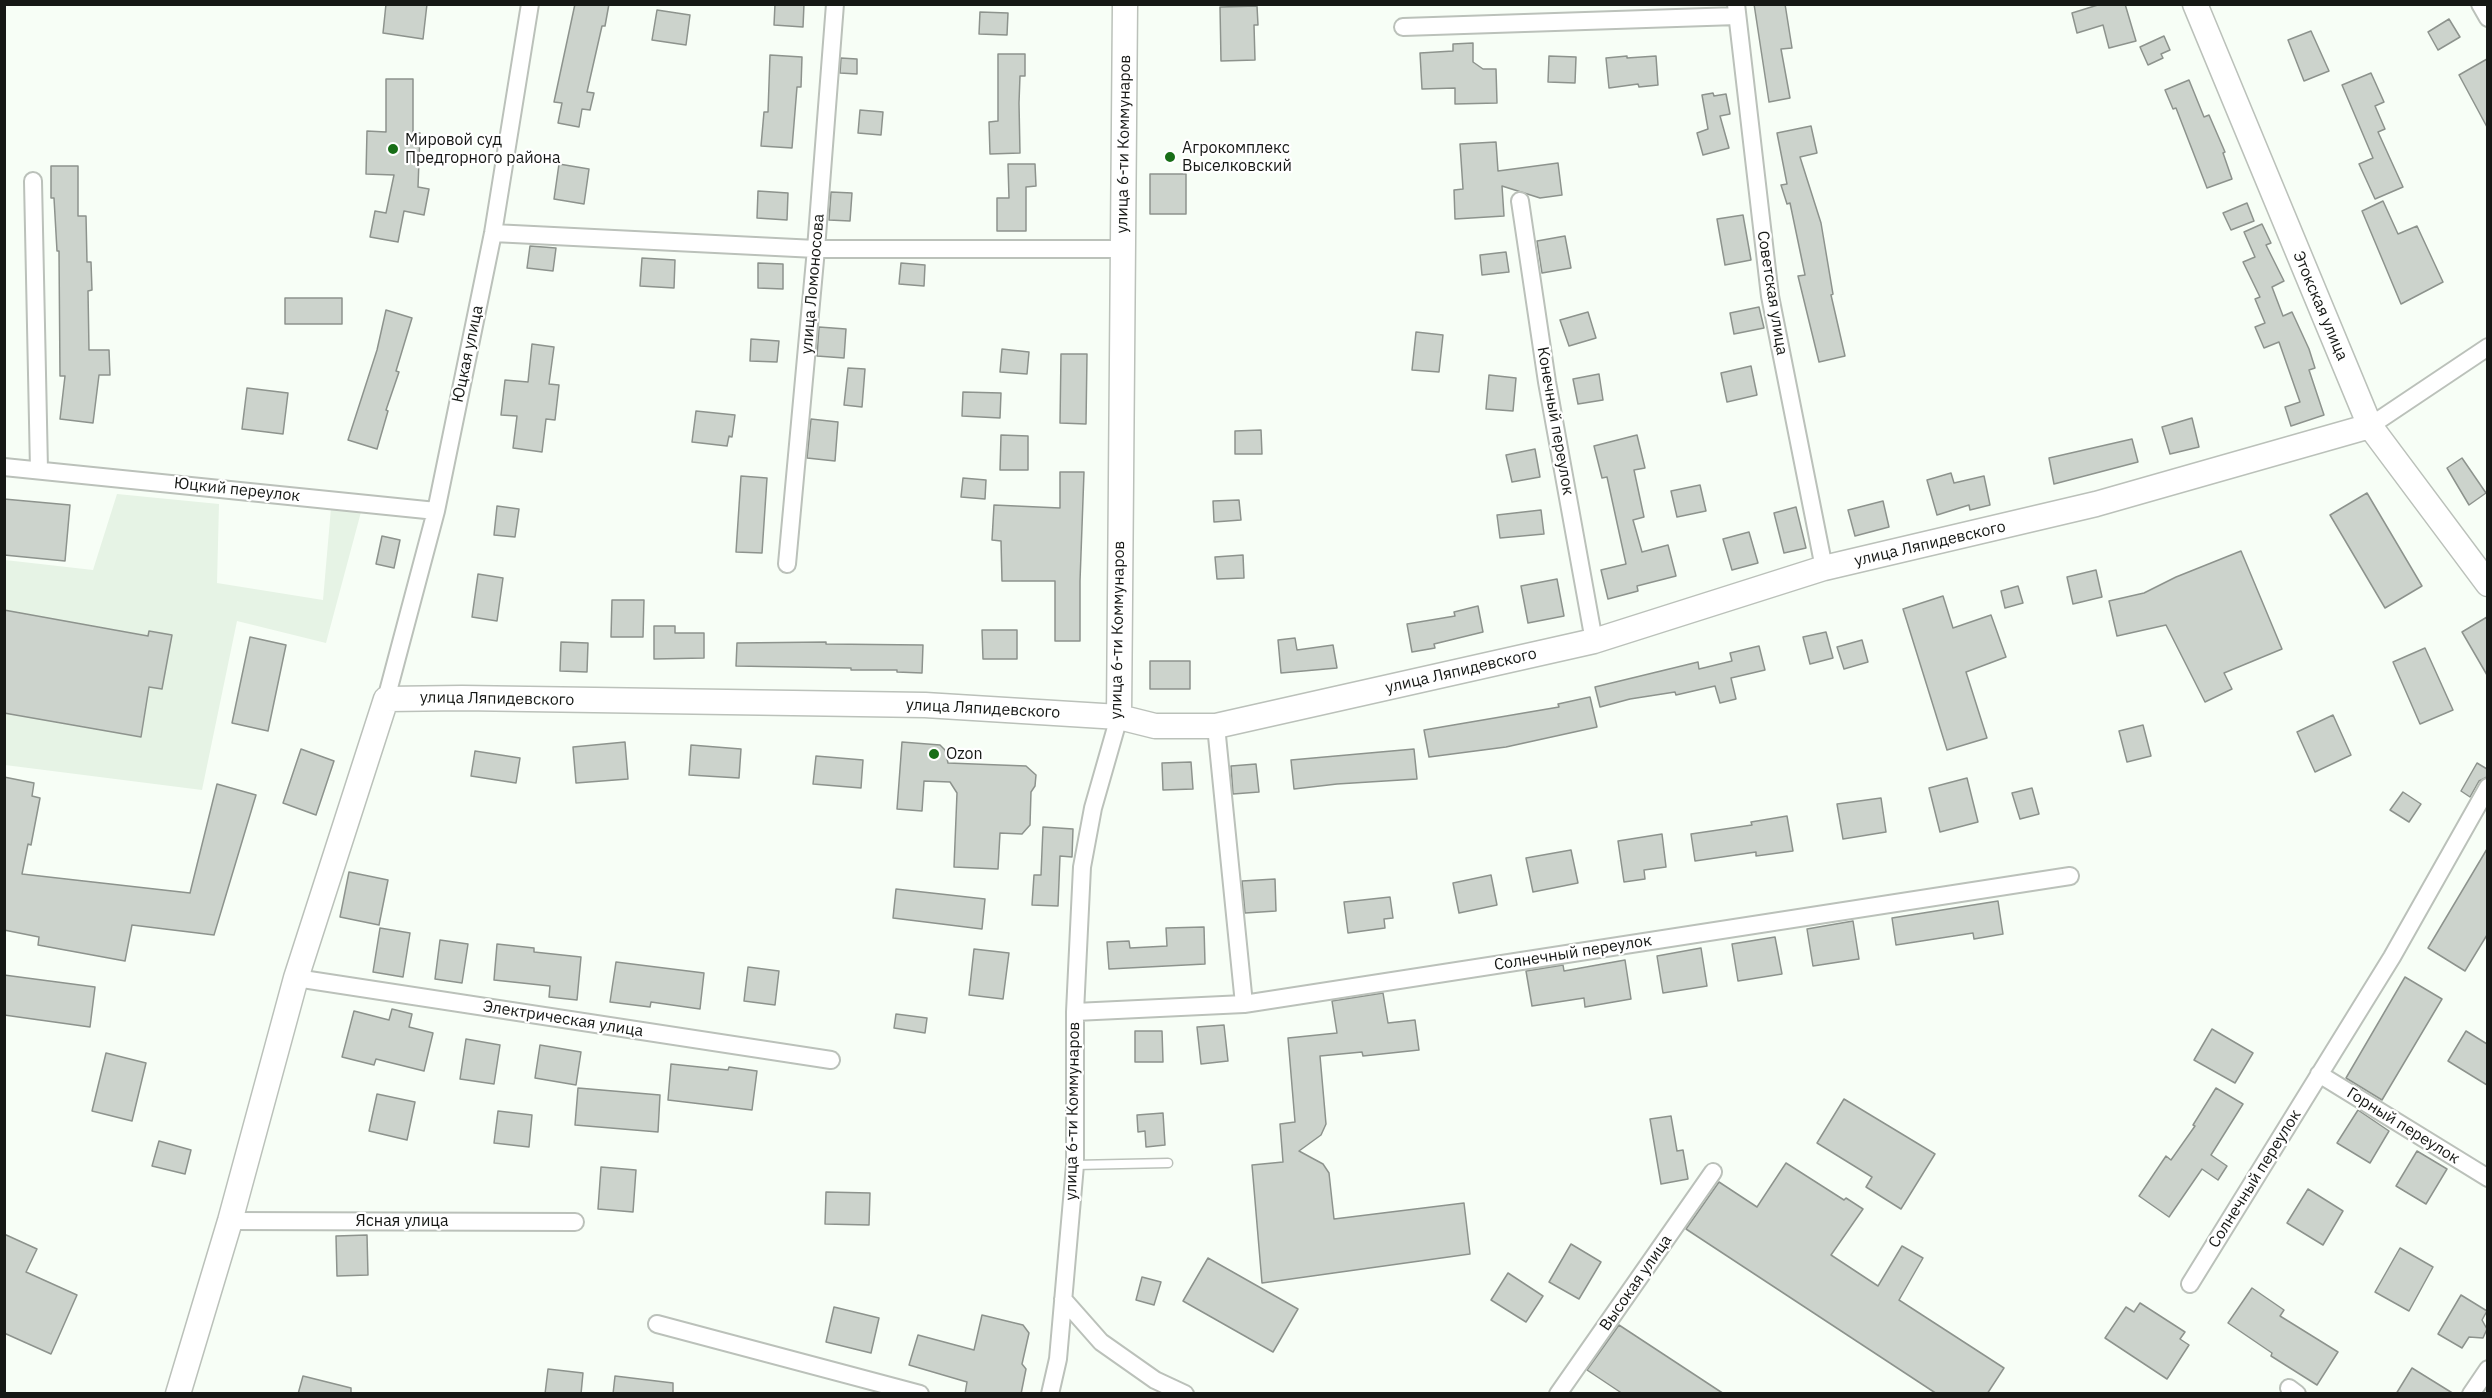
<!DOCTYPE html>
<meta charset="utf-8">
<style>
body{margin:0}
#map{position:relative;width:2492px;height:1398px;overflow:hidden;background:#f7fef6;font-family:"IBM Plex Sans",sans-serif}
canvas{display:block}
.frame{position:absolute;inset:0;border:6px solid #161815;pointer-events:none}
</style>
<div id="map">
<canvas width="2492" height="1398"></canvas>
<div class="frame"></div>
</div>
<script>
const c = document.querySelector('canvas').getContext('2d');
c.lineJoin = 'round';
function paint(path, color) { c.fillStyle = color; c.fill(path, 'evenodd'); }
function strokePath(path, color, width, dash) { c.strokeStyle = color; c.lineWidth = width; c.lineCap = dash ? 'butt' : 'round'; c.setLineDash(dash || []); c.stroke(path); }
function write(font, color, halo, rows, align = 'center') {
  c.font = font + ' "IBM Plex Sans",sans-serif'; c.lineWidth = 4.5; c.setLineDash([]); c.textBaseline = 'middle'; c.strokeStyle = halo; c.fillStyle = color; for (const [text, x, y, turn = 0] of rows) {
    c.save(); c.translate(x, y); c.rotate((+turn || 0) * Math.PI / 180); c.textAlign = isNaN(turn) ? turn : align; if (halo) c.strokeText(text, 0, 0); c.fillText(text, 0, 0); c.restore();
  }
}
paint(new Path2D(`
 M117 494 219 504 217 583 323 600 331 508 361 512 326 643 237 621 202 790 5 765V560L93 570Z`), '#e6f3e5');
const building = new Path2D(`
 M386 4H427L423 39 383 33Z
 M575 4H609L605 26H602L587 92 594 93 590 110 582 109 579 127 558 123 562 103 554 102Z
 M775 4H804L803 27 774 25Z
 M1754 4H1785L1792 48 1781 49 1790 98 1769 102Z
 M2101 4H2125L2136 41 2109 48 2103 25 2077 33 2072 13Z
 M1257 6 1258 25H1254L1255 60 1221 61 1220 7Z
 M657 10 690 15 686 45 652 40Z
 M980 12 1008 13 1007 35 979 34Z
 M2449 19 2460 37 2438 50 2428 32Z
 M2311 31 2329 71 2304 81 2288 40Z
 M2164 36 2170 50 2161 54 2163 58 2148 65 2140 47Z
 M1473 43V62L1483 69H1496L1497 103 1455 104V88L1422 89 1420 53 1453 51V44Z
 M998 54H1025V76H1020L1019 103 1020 153 990 154 989 122 998 121Z
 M770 55 802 57 801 87H797L792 148 761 146 764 112H768Z
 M1549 56 1576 57 1575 83 1548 82Z
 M1627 56V58L1656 56 1658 85 1639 87 1638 84 1609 88 1606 58Z
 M841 58 857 59V74L840 73Z
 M2487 59V127L2459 75Z
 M2371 73 2384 102 2375 106 2385 129 2378 132 2403 187 2375 199 2359 164 2373 158 2342 85Z
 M386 79H413V132L420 133 418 187 429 189 424 215 404 211 398 242 370 237 375 211 386 213 394 175 366 174 367 131 386 132Z
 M2189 80 2204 117 2209 115 2225 152 2223 153 2232 179 2207 188 2176 108 2173 109 2165 90Z
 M1713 93 1714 96 1726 94 1730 114 1720 116 1729 148 1703 155 1697 133 1708 129 1702 95Z
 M860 110 883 112 881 135 858 133Z
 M1811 126 1817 153 1800 157 1821 223 1833 294 1831 295 1845 356 1819 362 1798 276 1805 275 1790 203 1787 204 1781 185 1787 184 1777 133Z
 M1496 142 1498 171 1558 163 1562 195 1540 198 1502 186 1504 216 1455 219 1454 190 1463 189 1460 144Z
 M559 164 589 169 584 204 554 199Z
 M1008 164H1035L1036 186 1026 187V231H997V198H1009Z
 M51 166H78V216H86L87 262H91L92 290 88 291 89 350H109L110 375H99L93 423 60 419 65 376H60L59 251H57L54 198H51Z
 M1150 174H1186V214H1150Z
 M758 191 788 193 787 220 757 218Z
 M831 192 852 193 850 221 829 220Z
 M2383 201 2398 234 2417 226 2443 282 2401 304 2362 211Z
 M2247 203 2254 221 2231 230 2223 213Z
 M1743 215 1751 260 1725 265 1717 219Z
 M2262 224 2271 243 2266 245 2284 281 2272 287 2283 316 2292 312 2309 349 2315 368 2309 370 2324 415 2291 426 2285 407 2300 402 2279 342 2264 348 2255 327 2265 323 2255 299 2260 297 2243 262 2255 257 2244 232Z
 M1565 236 1571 268 1542 273 1537 241Z
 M530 246 556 248 553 271 527 268Z
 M1506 252 1509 272 1482 275 1480 255Z
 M642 258 675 260 674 288 640 286Z
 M758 263 783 264V289L758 288Z
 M901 263 925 265 924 286 899 284Z
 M285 298H342V324H285Z
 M1759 307 1764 328 1734 334 1730 313Z
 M386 310 412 318 396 371 399 372 386 410 388 411 377 449 348 440 377 350Z
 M1588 312 1596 338 1569 346 1560 320Z
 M819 327 846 329 844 358 817 356Z
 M1416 332 1443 335 1439 372 1412 370Z
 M751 339 779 341 777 362 750 361Z
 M532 344 554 347 549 384 559 385 555 420 546 419 542 452 513 448 517 416 501 415 505 380 528 382Z
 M1002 349 1029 352 1027 374 1000 372Z
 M1061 354H1087L1086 424 1060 423Z
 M1751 366 1757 395 1727 402 1721 373Z
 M848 368 865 369 862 407 844 405Z
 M1599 374 1603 400 1578 404 1573 379Z
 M1489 375 1516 378 1513 411 1486 409Z
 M247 388 288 393 283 434 242 429Z
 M963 392 1001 393 1000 418 962 416Z
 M696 411 735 415 732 437 729 436 727 446 692 442Z
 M2192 418 2199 447 2170 454 2162 427Z
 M811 419 838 422 835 461 807 458Z
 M1261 430 1262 454H1235V431Z
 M1001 435 1028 436V470H1000Z
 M1637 435 1645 468 1634 470 1644 517 1633 520 1642 552 1668 545 1676 576 1637 586 1638 591 1608 599 1601 570 1626 564 1607 477 1602 478 1594 446Z
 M2132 439 2138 462 2054 484 2049 458Z
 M1535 449 1540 477 1512 482 1506 455Z
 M2462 458 2486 493 2469 505 2447 468Z
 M1060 472H1084L1080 581V641H1055V581H1002L1001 541 992 540 994 505 1060 508Z
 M1951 473 1954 483 1984 476 1990 505 1970 510 1969 505 1937 515 1927 480Z
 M741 476 767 478 762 553 736 552Z
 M963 478 986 480 985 499 961 497Z
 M1700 485 1706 511 1677 517 1671 491Z
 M2367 493 2422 586 2385 608 2330 515Z
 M4 499 70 505 65 561 4 555Z
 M1239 500 1241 520 1214 522 1213 501Z
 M1883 501 1889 527 1855 536 1848 510Z
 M497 506 519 509 515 537 494 535Z
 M1796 507 1806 548 1784 553 1774 513Z
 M1541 510 1544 534 1500 538 1497 515Z
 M1749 532 1758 563 1732 570 1723 539Z
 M382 536 400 540 394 568 376 564Z
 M2241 551 2282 649 2224 673 2232 689 2205 702 2166 625 2117 636 2109 601 2144 593 2176 577Z
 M1243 555 1244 578 1217 579 1215 557Z
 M2096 570 2102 597 2073 604 2067 577Z
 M478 574 503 578 497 621 472 617Z
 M1557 579 1564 616 1528 623 1521 586Z
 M2018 586 2023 603 2005 608 2001 591Z
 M1943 596 1953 628 1991 615 2006 657 1966 672 1987 738 1947 750 1903 609Z
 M612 600H644L643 637H611Z
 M1478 606 1483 632 1434 644 1435 648 1412 652 1407 624 1455 616 1454 612Z
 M4 610 148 636 149 631 172 635 162 689 149 687 141 737 4 713Z
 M2487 617V675L2462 632Z
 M654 626H675V633H704V658L654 659Z
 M982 630H1017V659H983Z
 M1826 632 1833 658 1810 664 1803 637Z
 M250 637 286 645 268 731 232 723Z
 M1295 638 1297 650 1333 645 1337 668 1281 673 1278 640Z
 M1862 640 1868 662 1844 669 1837 647Z
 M561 642 588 643 587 672 560 671Z
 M826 642V644L923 645 922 673 897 672V670H851V668L736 666 737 643Z
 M1759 646 1765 670 1731 678 1736 699 1720 703 1715 686 1676 695 1675 692 1630 699 1600 707 1595 687 1698 662 1699 669 1732 661 1730 653Z
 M2425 648 2453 710 2420 724 2393 662Z
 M1150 661H1190V689H1150Z
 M1590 697 1597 727 1506 747 1429 757 1424 730 1559 707 1558 704Z
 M2333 715 2351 755 2315 772 2297 732Z
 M2143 725 2151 756 2127 762 2119 731Z
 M625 742 628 779 576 783 573 747Z
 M902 742 940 745 945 750 948 763 1026 766 1036 775 1035 786 1031 792 1030 825 1022 834 1000 833 998 869 954 867 957 793 950 782 924 781 922 811 897 809Z
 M691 745 741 749 739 778 689 775Z
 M301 749 334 761 316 815 283 803Z
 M1414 749 1417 779 1337 784 1294 789 1291 760Z
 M475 751 520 758 516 783 471 776Z
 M816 756 863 760 861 788 813 784Z
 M1191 762 1193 789 1163 790 1162 763Z
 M2477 763 2487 769V777L2479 781 2470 797 2461 791Z
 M1256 764 1259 792 1233 794 1231 766Z
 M4 777 34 783 32 796 40 798 31 845 28 844 22 874 190 893 217 784 256 795 214 935 132 925 125 961 38 945 39 937 4 930Z
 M1967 778 1978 822 1940 832 1929 788Z
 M2032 788 2039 814 2020 819 2012 793Z
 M2403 792 2421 804 2409 822 2390 810Z
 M1881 798 1886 832 1843 839 1837 804Z
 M1787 816 1793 851 1756 856V852L1695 861 1691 834 1752 825 1751 822Z
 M1043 827 1073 829 1072 857 1060 856 1058 906 1032 905 1034 875H1041Z
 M1662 834 1666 867 1644 870 1645 879 1624 882 1618 841Z
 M2487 849V935L2465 971 2428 948Z
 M1571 850 1578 883 1533 892 1526 858Z
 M349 872 388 880 379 925 340 917Z
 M1491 875 1497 905 1459 913 1453 883Z
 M1275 879 1276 911 1245 913 1242 881Z
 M896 889 985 899 982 929 893 918Z
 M1390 897 1393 918 1384 919 1385 928 1348 933 1344 902Z
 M1998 901 2003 934 1974 939 1973 933 1896 945 1892 918Z
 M1853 921 1859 959 1813 966 1807 929Z
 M1204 927 1205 964 1109 969 1107 942 1129 941 1130 948 1167 946 1166 928Z
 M380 928 410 933 403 977 373 972Z
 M1775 937 1782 974 1738 981 1732 944Z
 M440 940 468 944 462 983 435 979Z
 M497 944 534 948V952L581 957 577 1000 549 997 550 986 494 980Z
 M1701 948 1707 986 1663 993 1657 956Z
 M974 949 1009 953 1003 999 969 995Z
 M1625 960 1631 999 1585 1007 1584 998 1532 1006 1526 971 1563 965 1564 971Z
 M616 962 704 973 700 1009 651 1002 650 1007 610 1002Z
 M748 967 779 971 775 1005 744 1001Z
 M4 975 95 987 90 1027 4 1015Z
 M2405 977 2442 999 2382 1100 2346 1078Z
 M1383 993 1388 1023 1415 1020 1419 1050 1363 1056 1362 1052 1320 1056 1326 1124 1321 1135 1299 1151 1323 1164 1329 1173 1334 1219 1464 1203 1470 1254 1262 1283 1252 1165 1283 1162 1280 1124 1295 1122 1288 1038 1337 1033 1332 1001Z
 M392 1009 412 1014 409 1027 433 1033 424 1071 376 1059 374 1065 342 1057 354 1011 389 1020Z
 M896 1014 927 1018 925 1033 894 1028Z
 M1224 1025 1228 1061 1201 1064 1197 1027Z
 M2212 1029 2253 1053 2235 1083 2194 1060Z
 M1135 1031H1162L1163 1062H1135Z
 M2466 1031 2487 1044V1085L2448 1061Z
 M466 1039 500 1045 494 1084 460 1079Z
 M540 1045 581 1052 576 1085 535 1078Z
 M106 1053 146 1063 132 1121 92 1111Z
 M671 1064 728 1070 729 1067 757 1071 752 1110 668 1100Z
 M578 1088 660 1095 658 1132 575 1125Z
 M2216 1088 2243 1104 2211 1155 2227 1166 2218 1180 2202 1169 2169 1217 2139 1196 2166 1156 2171 1160 2195 1126 2193 1125Z
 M377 1094 415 1102 407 1140 369 1131Z
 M1844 1099 1935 1154 1901 1209 1866 1187 1872 1177 1817 1143Z
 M2358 1110 2389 1131 2370 1163 2337 1143Z
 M498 1111 532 1115 529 1147 494 1143Z
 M1163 1113 1165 1145 1146 1147 1145 1131 1138 1132 1137 1115Z
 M1671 1116 1677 1151 1683 1150 1688 1179 1661 1184 1650 1119Z
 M159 1141 191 1150 185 1174 152 1166Z
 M2417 1151 2447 1169 2426 1204 2396 1186Z
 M1786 1163 1844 1200 1846 1198 1863 1209 1831 1255 1878 1286 1902 1246 1923 1258 1899 1300 2004 1368 1987 1394H1937L1686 1229 1719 1182 1757 1207Z
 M601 1167 636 1170 633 1212 598 1209Z
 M2308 1189 2343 1211 2323 1245 2287 1223Z
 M826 1192 870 1193 869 1225 825 1224Z
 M4 1234 37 1249 26 1272 77 1295 51 1354 4 1333Z
 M367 1235 368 1275 337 1276 336 1236Z
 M1571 1244 1601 1262 1579 1299 1549 1282Z
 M2400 1248 2433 1267 2409 1311 2375 1292Z
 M1208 1258 1298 1309 1273 1352 1183 1301Z
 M1508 1273 1543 1296 1526 1322 1491 1300Z
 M1142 1277 1161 1282 1154 1305 1136 1300Z
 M2252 1288 2284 1310 2280 1316 2338 1352 2317 1385 2271 1356 2272 1353 2228 1323Z
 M2461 1295 2487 1311 2482 1320 2487 1329 2483 1338 2469 1337 2462 1348 2438 1334Z
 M2140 1303 2185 1332 2180 1339 2189 1345 2167 1379 2105 1338 2126 1307 2134 1312Z
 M834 1307 879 1318 871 1353 826 1342Z
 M982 1315 1023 1325 1029 1333 1022 1364 1026 1369 1021 1394H965L967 1382 909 1365 918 1335 974 1350Z
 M1619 1325 1724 1394H1623L1587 1370Z
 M2412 1368 2454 1394H2396Z
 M548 1369 583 1373 581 1394H545Z
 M303 1376 351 1388V1394H298Z
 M615 1376 673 1383V1394H613Z`);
paint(building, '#ccd3cc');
strokePath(building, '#8d938d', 1.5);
const lane = new Path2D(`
 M1075 1165 1168 1163`);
const street = new Path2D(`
 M1736 4 1770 296 1824 568
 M2480 4 2488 18
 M1403 27 1737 16
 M33 181 39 470
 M1520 201 1547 382 1594 641
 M493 233 816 249H1122
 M2370 426 2488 347
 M4 467 436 511
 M787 564 816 249 835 4
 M386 699 436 511 493 233 530 4
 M1216 726 1244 1004
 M296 978 831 1060
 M1075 1012 1244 1004 2070 876
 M2319 1074 2488 1178
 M230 1221 575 1222
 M2190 1284 2392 957 2488 787
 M1063 1299 1101 1342 1155 1380 1185 1394
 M657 1324 920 1394
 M2289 1388 2297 1394
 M1050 1394 1058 1359 1075 1165V1012L1082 867 1093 808 1119 717
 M1558 1394 1713 1172
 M2471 1394 2488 1369`);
const secondary = new Path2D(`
 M2195 4 2370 426 2488 584
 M1119 717 1125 4
 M178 1394 230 1221 296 978 386 699 462 698 925 705 1119 717 1155 726H1216L1594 641 1824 568 2096 504 2370 426`);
strokePath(lane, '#bbc1ba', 11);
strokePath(street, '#bbc1ba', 20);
strokePath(secondary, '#bbc1ba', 27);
strokePath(lane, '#fff', 8);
strokePath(street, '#fff', 16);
strokePath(secondary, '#fff', 24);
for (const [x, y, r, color] of [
 [393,149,6,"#186e17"],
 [1170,157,6,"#186e17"],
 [934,754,6,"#186e17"]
]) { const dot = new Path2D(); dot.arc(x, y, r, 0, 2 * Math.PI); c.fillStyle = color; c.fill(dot); strokePath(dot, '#fff', 2); }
write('16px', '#161815', '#fff', [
 ["Мировой суд",405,140],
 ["Предгорного района",405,158],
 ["Агрокомплекс",1182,148],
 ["Выселковский",1182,166],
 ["Ozon",946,754]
], 'left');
write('16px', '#161815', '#fff', [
 ["улица 6-ти Коммунаров",1124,144,-89],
 ["улица Ломоносова",813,284,-85],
 ["Советская улица",1772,293,81],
 ["Этокская улица",2320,306,67],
 ["Юцкая улица",468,354,-78],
 ["Конечный переулок",1555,421,80],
 ["Юцкий переулок",237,490,6],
 ["улица Ляпидевского",1930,544,-13],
 ["улица 6-ти Коммунаров",1118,630,-89],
 ["улица Ляпидевского",1461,671,-13],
 ["улица Ляпидевского",497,699,1],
 ["улица Ляпидевского",983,709,3],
 ["Солнечный переулок",1573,953,-9],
 ["Электрическая улица",563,1019,9],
 ["улица 6-ти Коммунаров",1073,1111,-89],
 ["Горный переулок",2403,1126,32],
 ["Солнечный переулок",2255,1179,-58],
 ["Ясная улица",402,1221],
 ["Высокая улица",1636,1283,-55]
]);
</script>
